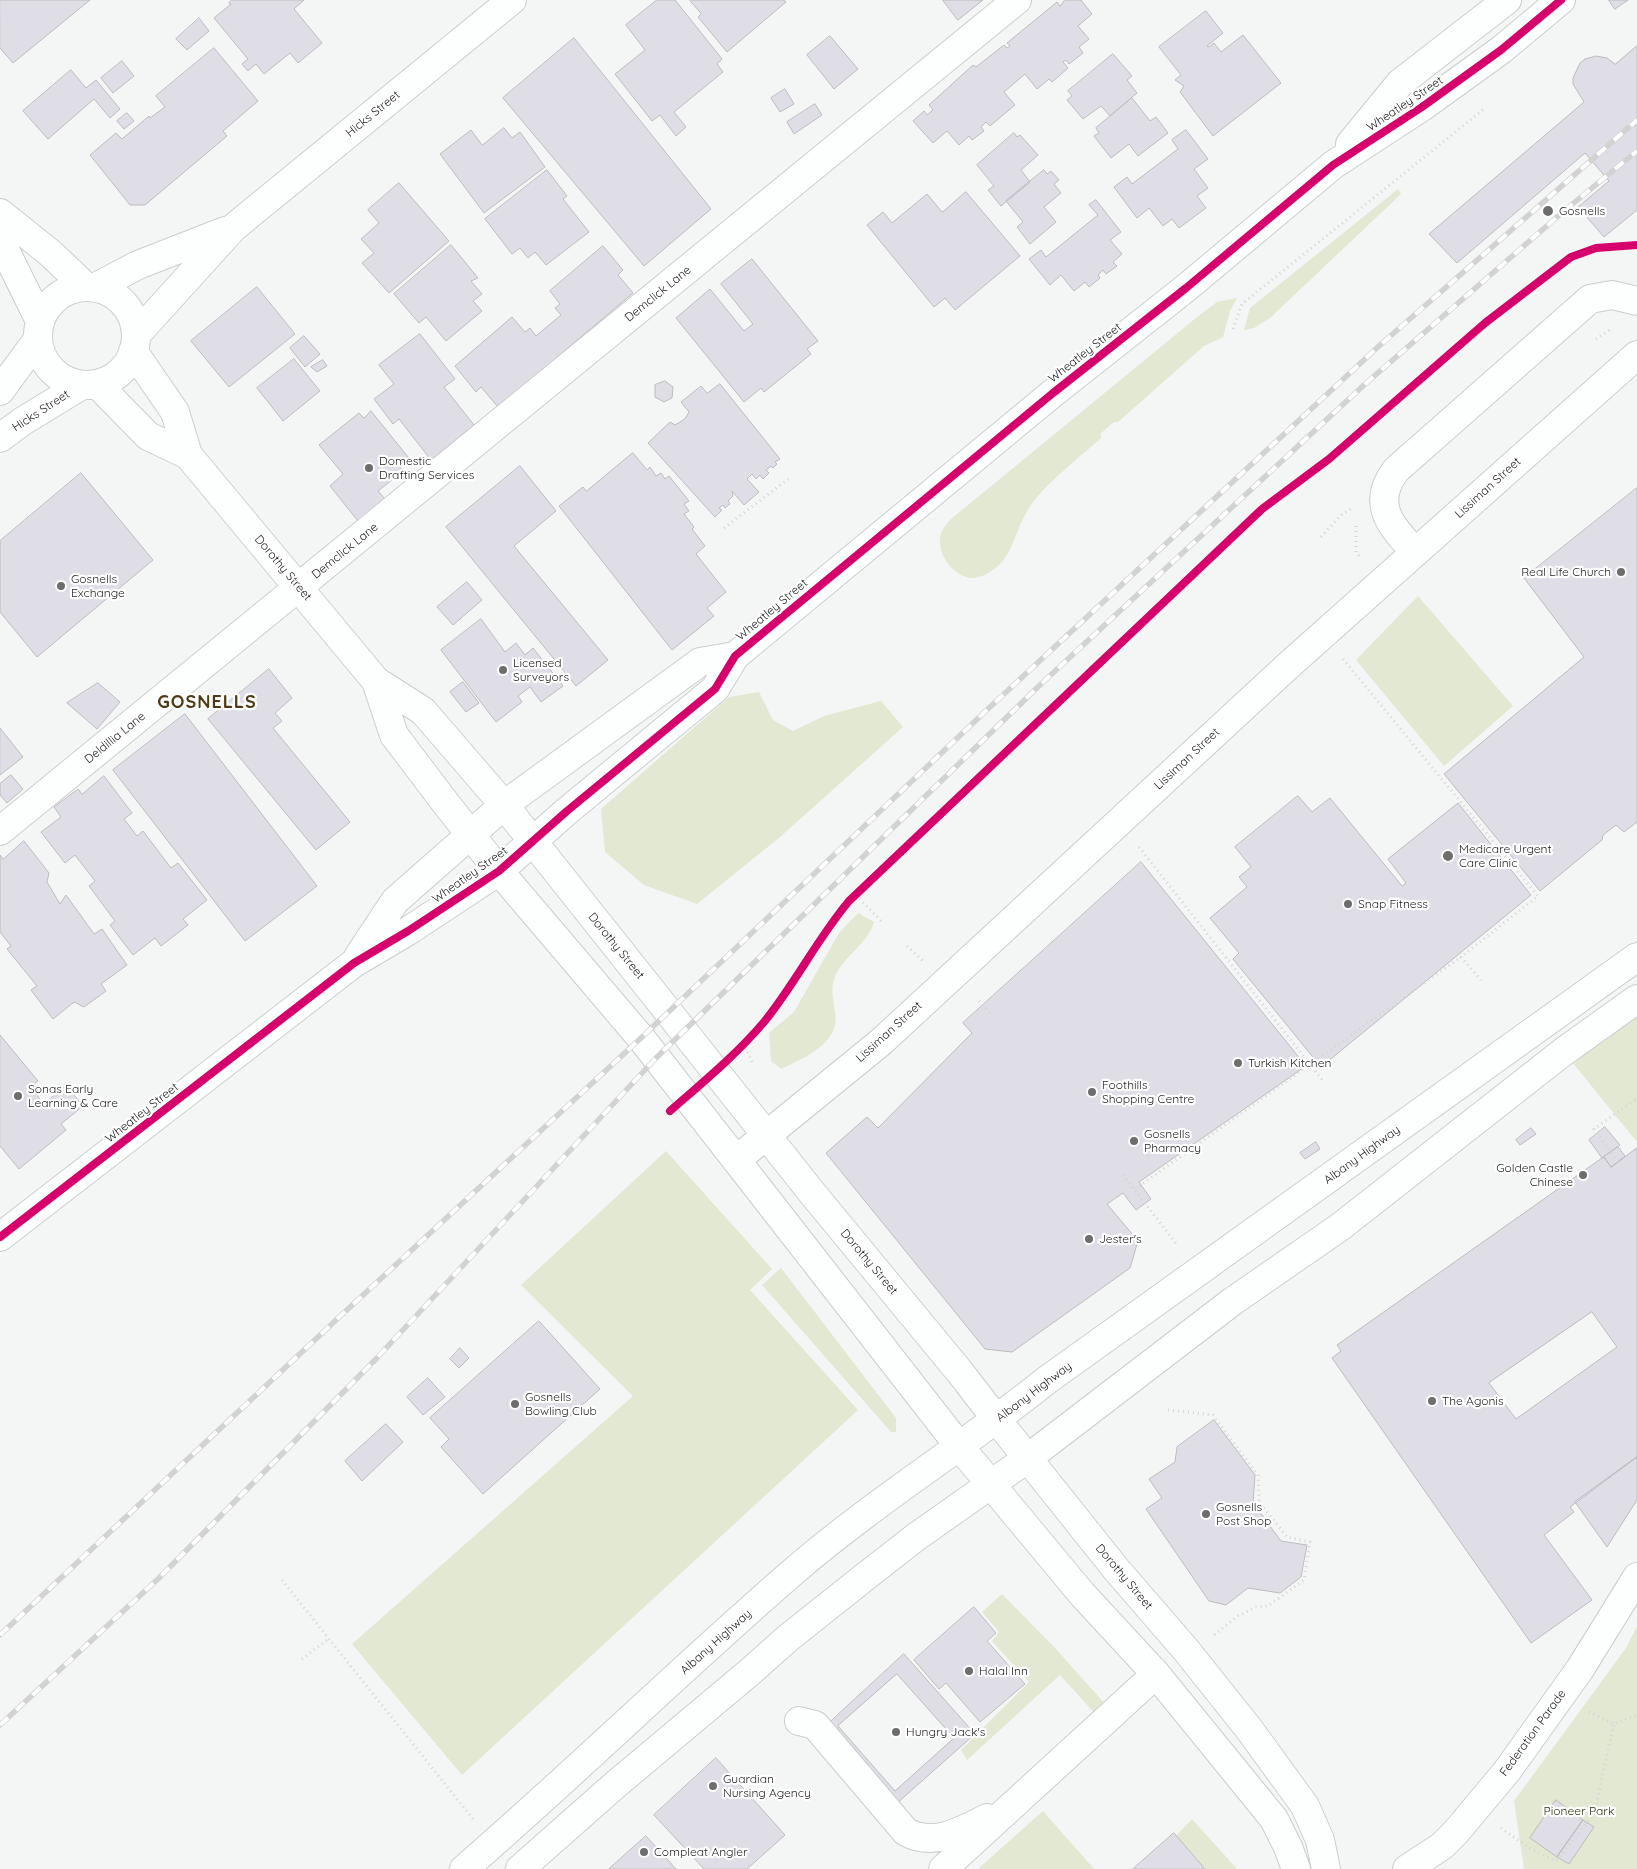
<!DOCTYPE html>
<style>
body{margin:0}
canvas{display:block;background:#f4f5f5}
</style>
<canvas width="1637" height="1869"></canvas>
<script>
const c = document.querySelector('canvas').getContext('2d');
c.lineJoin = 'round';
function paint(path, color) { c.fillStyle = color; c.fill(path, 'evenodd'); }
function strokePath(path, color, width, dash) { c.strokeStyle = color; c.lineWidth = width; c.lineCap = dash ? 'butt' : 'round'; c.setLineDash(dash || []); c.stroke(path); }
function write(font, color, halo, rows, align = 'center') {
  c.font = font + ' Quicksand,sans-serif'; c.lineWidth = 4.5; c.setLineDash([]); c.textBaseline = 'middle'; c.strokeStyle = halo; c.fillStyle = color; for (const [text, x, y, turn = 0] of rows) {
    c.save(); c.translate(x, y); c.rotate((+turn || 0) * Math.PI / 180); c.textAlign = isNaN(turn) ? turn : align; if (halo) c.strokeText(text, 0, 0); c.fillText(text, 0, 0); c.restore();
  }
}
paint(new Path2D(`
 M1398 189 1401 194 1270 318 1254 328 1244 330 1250 308Z
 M1237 298 1230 311 1223 337 1204 346 1118 422H1114L1101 433V438C1077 460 1038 488 1024 517 1014 535 1011 560 991 571 988 574 978 578 973 578 953 578 933 550 942 531 944 527 948 522 951 519L1196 318 1217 302Z
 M1418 596 1513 706 1444 766 1356 660Z
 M759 692 773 720 793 731 824 716 881 701 903 727 780 837 697 904 644 885 605 852 601 809 729 697Z
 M858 913 874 922C868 943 846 955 836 974 830 986 833 999 835 1012 841 1043 804 1058 781 1069L771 1061 769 1033 794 1012 839 933Z
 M1637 999V1142L1564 1052Z
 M666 1151 772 1269 750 1290 858 1410 462 1775 352 1644 633 1396 521 1285Z
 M781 1268 896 1418V1432H891L762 1285Z
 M1002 1594 1055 1648 1106 1705 1100 1719 1060 1675 967 1760 961 1750 1029 1682 992 1641 999 1632 982 1612Z
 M1637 1626V1869H1524L1514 1801 1626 1648Z
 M1043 1811 1094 1869H978Z
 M1192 1819 1237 1869H1205L1176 1836Z`), '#e2e8d2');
const building = new Path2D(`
 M0 0H90L13 63 0 48Z
 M232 0H304L294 9 322 43 298 63 290 53 264 74 256 64 248 71 242 64 248 59 214 18 231 4 229 3Z
 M657 0H675L722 59 717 64 723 72 674 112 686 127 676 136 660 115 652 121 615 74 645 50 626 25Z
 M690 0H784L786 2 727 52 698 17 701 14Z
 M943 0H983L958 20Z
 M1065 0H1081L1092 14 1078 26 1089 39 1079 47 1083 53 1069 64 1066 60 1063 62 1068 68 1052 82 1049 79 1037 89 1025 74 1004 92 1015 105 990 126 986 122 981 127 984 131 972 140 969 136 959 145 947 131 933 143 913 121 924 111 927 115 933 110 929 105 973 65 976 67 1004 45 1007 48 1010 46 1007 43 1057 2 1060 6Z
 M1609 0H1628L1615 9Z
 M1206 11 1223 33 1207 46 1209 47 1214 43 1221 52 1243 35 1281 83 1213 136 1180 92 1184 86 1175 80 1181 75 1159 47Z
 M199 18 209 31 187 50 176 39Z
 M830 36 858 69 834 89 807 55Z
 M574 38 711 209 644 266 503 98Z
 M1637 46V210L1604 237 1578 207 1609 181 1585 153 1457 263 1429 234 1584 102 1573 84V78L1580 63 1585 59 1596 56 1607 58 1615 64Z
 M214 48 258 101 223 131 227 136 145 205H130L90 155 116 133 122 139 149 116 150 118 165 107 156 96Z
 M1113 54 1132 76 1127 80 1137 93 1110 116 1101 106 1083 119 1067 100 1072 96 1068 91Z
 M122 61 134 76 113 93 101 78Z
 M71 70 86 88 96 80 120 109 110 118 94 99 48 139 23 111Z
 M785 89 794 104 780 112 771 98Z
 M1132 98 1150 121 1156 117 1168 133 1138 156 1129 144 1111 158 1094 136 1099 133 1096 128Z
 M815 104 822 115 794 134 787 122Z
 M127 113 134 121 124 129 117 121Z
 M504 128 512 138 520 132 545 167 484 213 440 154 471 130 482 145Z
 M1186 130 1208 159 1194 169 1208 188 1197 196 1206 208 1179 228 1172 219 1163 226 1149 208 1137 218 1114 187 1127 177 1132 184 1178 149 1172 140Z
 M1014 133 1017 137 1020 135 1038 155 1021 170 1030 182 1001 206 988 190 994 186 977 165Z
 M547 170 567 196 563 199 589 232 546 265 535 252 528 258 520 248 512 254 485 219Z
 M1044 170 1047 174 1051 171 1059 180 1054 184 1061 193 1044 207 1056 222 1030 244 1017 227 1023 222 1006 201Z
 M399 183 449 241 389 293 362 263 374 253 361 239 379 223 368 210Z
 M966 192 1020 256 955 310 945 298 934 307 867 225 883 212 892 223 927 194 942 212Z
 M1096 200 1121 232 1110 240 1122 254 1113 262 1117 266 1106 274 1103 270 1098 275 1100 278 1089 287 1085 282 1074 291 1061 275 1050 285 1029 259 1041 250 1046 257 1098 215 1089 205Z
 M451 245 478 278 471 281 482 294 473 301 482 311 446 341 426 317 419 323 394 294Z
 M603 246 623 270 618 275 633 293 498 407 481 387 476 392 455 366 512 317 525 332 530 328 536 336 561 315 555 308 560 304 550 291Z
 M752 259 818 341 807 349 811 354 764 392 761 388 744 402 676 318 710 289 744 331 753 324 721 284Z
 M257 287 295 334 229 387 191 341Z
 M420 334 455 379 444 387 474 425 431 460 399 419 393 424 374 399 394 384 379 365Z
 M304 336 320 354 305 367 290 348Z
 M294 359 320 391 283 421 257 388Z
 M323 360 327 366 317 372 311 367Z
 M665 381 673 387 672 398 664 402 655 397V385Z
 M720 384 780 459 775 462 777 464 773 468 771 466 766 470 769 473 763 479 760 475 756 479 752 474 747 479 759 492 744 505 732 491 733 496 728 501 730 504 725 508 723 505 719 508 722 510 715 517 648 443 670 422 675 425 685 419 689 412 681 402 701 386 707 393Z
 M371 411 408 457 398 465 403 471 378 491 385 499 358 521 330 486 343 474 319 445 359 413 364 418Z
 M633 453 647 470 650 467 656 476 661 473 665 479 669 476 689 501 684 504 689 511 684 514 694 527 692 529 705 546 696 554 726 592 707 608 714 616 672 650 559 506 583 487 586 491Z
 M520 466 556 511 514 546 608 660 576 686 446 527Z
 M81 473 153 560 37 657 0 612V541Z
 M1637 488V822L1624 832 1616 825 1603 835 1602 840 1540 891 1444 774 1584 657 1524 578Z
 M467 582 482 600 453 625 437 607Z
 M481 619 505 652 516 643 525 655 533 648 563 686 541 702 530 687 518 696 522 702 496 722 441 650Z
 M269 669 292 698 275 713 282 721 273 728 350 822 316 850 208 719Z
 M463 682 479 703 466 712 450 692Z
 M98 683 120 702 97 729 67 703Z
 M185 714 317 886 245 941 113 770Z
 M0 728 23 757 0 775Z
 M11 775 23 789 7 803 0 795V784Z
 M104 776 132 813 124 819 137 836 143 831 171 868 178 863 207 900 183 919 188 925 161 946 155 938 133 955 110 925 115 921 89 886 95 881 75 855 65 863 41 832 61 817 54 807 78 789 82 794Z
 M1298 796 1312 812 1330 798 1402 886 1406 883 1388 859 1458 803 1531 895 1321 1067 1233 959 1239 953 1210 918 1247 887 1239 877 1251 867 1235 847Z
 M24 841 49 873 47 882 60 904 66 895 94 934 102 929 127 965 101 984 106 991 84 1007 74 1002 53 1019 31 990 37 986 7 949 11 946 0 932V855L3 859Z
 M1141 862 1306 1066 1139 1182 1151 1199 1136 1210 1123 1193 1107 1204 1138 1241 1130 1268 1012 1352 985 1349 826 1153 867 1117 878 1128 972 1033 963 1023Z
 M0 1035 38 1081 30 1087 44 1104 66 1085 83 1106 61 1124 66 1130 19 1169 0 1146Z
 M1605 1127 1620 1145 1602 1158 1589 1140Z
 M1531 1128 1536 1134 1520 1145 1516 1140Z
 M1316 1142 1320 1149 1305 1159 1300 1153Z
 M1618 1147 1625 1156 1611 1167 1604 1157Z
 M1637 1148V1457L1570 1507 1574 1512 1544 1535 1592 1600 1531 1643 1332 1358 1341 1351 1337 1345 1602 1158 1604 1157 1611 1167ZM1592 1312 1617 1347 1516 1419 1489 1383Z
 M539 1321 600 1389 483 1494 441 1447 449 1439 430 1418Z
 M460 1348 469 1358 459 1368 450 1359Z
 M428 1378 445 1397 423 1415 407 1397Z
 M1214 1420 1255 1475 1253 1503 1281 1541 1307 1545 1301 1577 1280 1593 1248 1588 1226 1605 1209 1601 1146 1509 1162 1498 1149 1479 1175 1462 1177 1447Z
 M386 1424 403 1442 362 1481 345 1461Z
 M1637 1457V1500L1607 1547 1575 1502Z
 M974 1607 996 1633 987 1641 1025 1684 980 1722 946 1683 939 1689 914 1660Z
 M904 1654 975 1734 896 1804 827 1725Z
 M897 1674 954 1738 895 1791 838 1726Z
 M716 1758 785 1835 747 1869H704L654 1815Z
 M1556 1800 1583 1820 1557 1857 1530 1838Z
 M1583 1820 1594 1827 1569 1864 1557 1857Z
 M1174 1833 1205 1869H1133Z
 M646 1836 676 1869H609Z`);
paint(building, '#dfdee7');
strokePath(building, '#bcbcbc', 1);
const minor = new Path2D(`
 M1350 144 1400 83 1507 0
 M0 391 38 339
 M0 438 23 421 82 385
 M1415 552C1391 526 1370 504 1396 470L1590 299 1612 295 1637 301
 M0 831 1017 0
 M358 957 395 901 504 805 700 662 735 656
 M736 1160 881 1042 1290 664 1637 355
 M0 1237 354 963 408 931 499 871 567 811 715 689 735 656 1053 393 1186 288 1333 165 1422 107 1501 50 1561 0
 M997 1420 1116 1569 1186 1650 1249 1729 1305 1806 1320 1840 1326 1869
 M959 1446 1082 1594 1156 1674 1274 1819 1288 1847 1296 1869
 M799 1721 815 1725 906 1832C934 1847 962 1831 987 1818
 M943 1869 1156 1674
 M1407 1869 1442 1846 1456 1832 1507 1771 1580 1669 1637 1577`);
const major = new Path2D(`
 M0 213 50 253 86 287
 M0 240 40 321
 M96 287 138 265 225 231
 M38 336a49 49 0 1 1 98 0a49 49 0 1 1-98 0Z
 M136 335 233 228 512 0
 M133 351 175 412 188 455 376 681 423 711 504 805 813 1194 959 1371 997 1420
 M97 384 148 436 188 455
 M376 681 394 735 444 801 499 871 641 1038 959 1446`);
const highway = new Path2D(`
 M464 1869C576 1772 682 1668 794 1571 874 1502 965 1446 1047 1380L1637 957
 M520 1869 615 1785 751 1671 788 1638 866 1576 916 1537 1028 1458 1233 1301 1340 1227 1563 1052 1637 999`);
strokePath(minor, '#cdcdce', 30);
strokePath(major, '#cdcdce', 30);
strokePath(highway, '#cdcdce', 30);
strokePath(new Path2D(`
 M1233 329 1242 304 1484 109
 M1596 339 1611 329
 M1356 526V552L1361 558
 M724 528 791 477
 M1321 537 1341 515 1354 507
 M1343 659 1538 896 1461 957 1481 980
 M1139 847 1323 1081
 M856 895 882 922
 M907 946 923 961
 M979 1001 992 1015
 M743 1043 753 1064
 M1618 1162 1594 1129 1635 1100 1637 1101
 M1123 1175 1178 1246
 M1135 1189 1461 957
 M1168 1410 1213 1415 1258 1475 1259 1502 1287 1537 1310 1542 1304 1580 1268 1606 1256 1607 1238 1616 1214 1635
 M282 1580 473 1819
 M302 1659 328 1639
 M1589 1712 1614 1724 1637 1715
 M1501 1828 1531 1849 1556 1861 1594 1814 1614 1724`), '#d3d4d4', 3, [1, 4]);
strokePath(minor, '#fdfefe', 28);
strokePath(major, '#fdfefe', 28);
strokePath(highway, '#fdfefe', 28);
const rail = new Path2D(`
 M0 1635 335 1321 641 1038 990 707 1379 346 1637 120
 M0 1725 159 1578 375 1360 656 1058 1041 684 1364 385 1564 211 1637 151`);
strokePath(rail, '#d2d2d3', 5.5);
strokePath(rail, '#fff', 4, [11]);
strokePath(new Path2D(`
 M670 1111C702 1083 736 1055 764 1022 795 984 817 939 849 901L1262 509 1329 459 1485 323 1571 257 1596 248 1637 245
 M0 1237 354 963 408 931 499 871 567 811 715 689 735 656 1053 393 1186 288 1333 165 1422 107 1501 50 1561 0`), '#d6006c', 8);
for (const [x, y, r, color] of [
 [1548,211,6,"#6d6d6e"],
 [369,468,5,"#6d6d6e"],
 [1621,572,5,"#6d6d6e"],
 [61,586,5,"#6d6d6e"],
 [503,670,5,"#6d6d6e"],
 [1448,856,6,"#6d6d6e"],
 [1348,904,5,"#6d6d6e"],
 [1238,1063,5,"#6d6d6e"],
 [1092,1092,5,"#6d6d6e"],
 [18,1096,5,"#6d6d6e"],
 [1134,1141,5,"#6d6d6e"],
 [1583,1175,5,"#6d6d6e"],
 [1089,1239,5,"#6d6d6e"],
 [1432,1401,5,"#6d6d6e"],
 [515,1404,5,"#6d6d6e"],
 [1206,1514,5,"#6d6d6e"],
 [969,1671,5,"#6d6d6e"],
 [896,1732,5,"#6d6d6e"],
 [713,1786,5,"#6d6d6e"],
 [644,1852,5,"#6d6d6e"]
]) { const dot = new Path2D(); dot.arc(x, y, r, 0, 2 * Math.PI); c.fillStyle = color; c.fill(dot); strokePath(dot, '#fff', 2); }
write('12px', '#242425', '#fff', [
 ["Wheatley Street",1405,104,-34],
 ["Hicks Street",373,114,-39],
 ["Demclick Lane",658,294,-39],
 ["Wheatley Street",1085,353,-38],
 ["Hicks Street",41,411,-33],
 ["Lissiman Street",1488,488,-42],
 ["Demclick Lane",345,551,-39],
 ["Dorothy Street",283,568,50],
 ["Wheatley Street",772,610,-40],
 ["Deldillia Lane",115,738,-39],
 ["Lissiman Street",1187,759,-43],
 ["Wheatley Street",470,875,-35],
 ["Dorothy Street",616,946,51],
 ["Lissiman Street",889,1032,-42],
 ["Wheatley Street",142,1113,-38],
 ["Albany Highway",1362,1155,-36],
 ["Dorothy Street",869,1262,50],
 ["Albany Highway",1034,1392,-37],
 ["Dorothy Street",1124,1577,50],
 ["Albany Highway",716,1642,-42],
 ["Federation Parade",1533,1733,-54]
]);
write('12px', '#242425', '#fff', [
 ["Gosnells",1559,211],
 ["Domestic",379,461],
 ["Drafting Services",379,475],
 ["Real Life Church",1611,572,"right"],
 ["Gosnells",71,579],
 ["Exchange",71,593],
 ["Licensed",513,663],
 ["Surveyors",513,677],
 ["Medicare Urgent",1459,849],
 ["Care Clinic",1459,863],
 ["Snap Fitness",1358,904],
 ["Turkish Kitchen",1248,1063],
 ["Foothills",1102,1085],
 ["Shopping Centre",1102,1099],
 ["Sonas Early",28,1089],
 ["Learning & Care",28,1103],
 ["Gosnells",1144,1134],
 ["Pharmacy",1144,1148],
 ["Golden Castle",1573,1168,"right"],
 ["Chinese",1573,1182,"right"],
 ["Jester's",1099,1239],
 ["Gosnells",525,1397],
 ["Bowling Club",525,1411],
 ["The Agonis",1442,1401],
 ["Gosnells",1216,1507],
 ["Post Shop",1216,1521],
 ["Halal Inn",979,1671],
 ["Hungry Jack's",906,1732],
 ["Guardian",723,1779],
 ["Nursing Agency",723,1793],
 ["Compleat Angler",654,1852]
], 'left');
write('12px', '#2a3209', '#fff', [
 ["Pioneer Park",1579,1811]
]);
c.letterSpacing = '1px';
write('bold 18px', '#503a16', '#fff', [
 ["GOSNELLS",207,703]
]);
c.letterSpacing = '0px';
</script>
